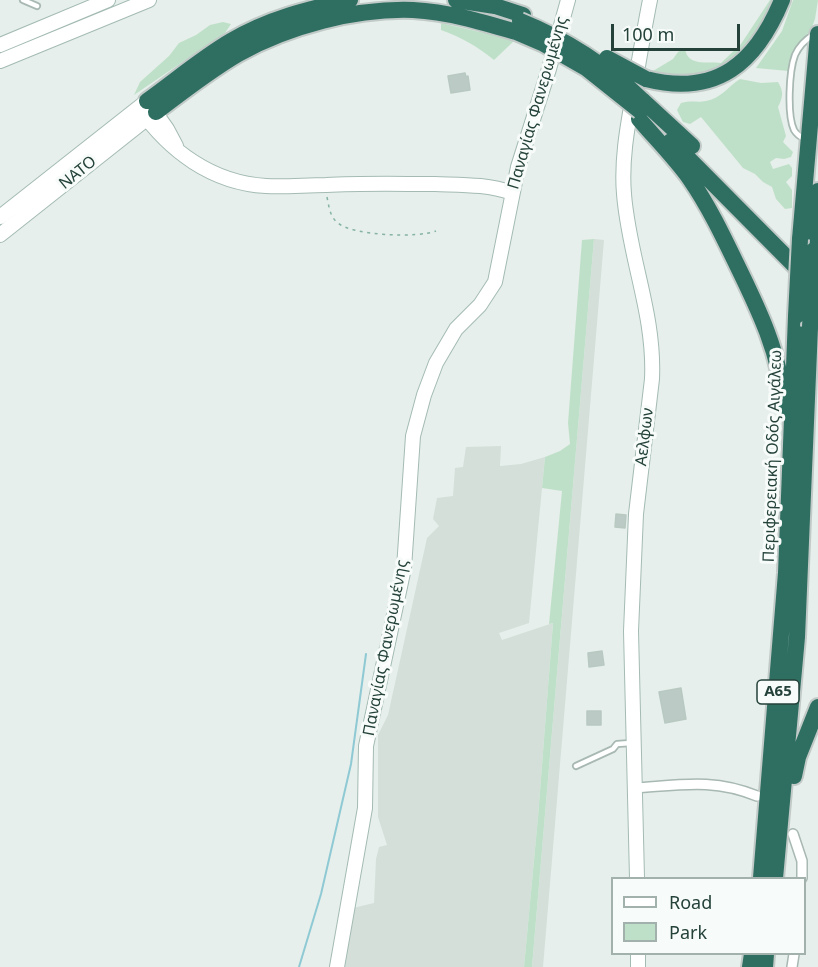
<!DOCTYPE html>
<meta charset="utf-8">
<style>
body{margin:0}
#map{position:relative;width:818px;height:967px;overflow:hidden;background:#e6efeb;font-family:"Noto Sans",sans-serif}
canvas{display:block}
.legend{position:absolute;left:611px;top:877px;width:195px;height:78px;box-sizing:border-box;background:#f7fbf9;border:2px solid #a3b1ad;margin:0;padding:8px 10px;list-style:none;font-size:18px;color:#24423a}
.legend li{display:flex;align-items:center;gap:12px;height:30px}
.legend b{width:30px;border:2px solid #a3b1ad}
.scale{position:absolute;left:611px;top:24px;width:129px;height:27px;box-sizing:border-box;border:3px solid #24423a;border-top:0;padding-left:8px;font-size:18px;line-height:21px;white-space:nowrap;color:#24423a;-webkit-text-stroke:4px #f7fbf9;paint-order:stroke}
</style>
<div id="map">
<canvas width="818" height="967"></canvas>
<ul class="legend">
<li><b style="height:8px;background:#fff"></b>Road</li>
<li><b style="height:16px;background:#bfe0c8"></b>Park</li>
</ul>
<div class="scale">100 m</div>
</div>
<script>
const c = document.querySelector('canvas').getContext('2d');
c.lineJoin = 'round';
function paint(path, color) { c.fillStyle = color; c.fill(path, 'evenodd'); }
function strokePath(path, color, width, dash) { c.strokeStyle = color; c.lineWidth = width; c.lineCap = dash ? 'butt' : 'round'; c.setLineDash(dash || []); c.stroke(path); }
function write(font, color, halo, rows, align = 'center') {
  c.font = font + ' "Noto Sans",sans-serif'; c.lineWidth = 6; c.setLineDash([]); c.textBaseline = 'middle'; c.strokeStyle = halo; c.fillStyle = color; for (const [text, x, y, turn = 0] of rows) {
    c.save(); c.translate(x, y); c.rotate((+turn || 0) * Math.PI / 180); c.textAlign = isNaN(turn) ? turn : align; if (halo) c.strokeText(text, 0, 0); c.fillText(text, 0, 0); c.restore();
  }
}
paint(new Path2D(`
 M594 239 604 240 543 967H532Z
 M501 446 500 466 521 464 545 457 529 623 499 633 502 640 553 623 538 817 524 967H342L353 908 374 903 376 859 379 847 387 845 378 817V735L388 715 427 538 439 526 433 519 437 498 453 496 455 468 463 467 466 447Z`), '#d4dfda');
paint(new Path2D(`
 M770 0H780L760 36 715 76 655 77 653 71 673 59 678 52 685 48C687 67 707 61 721 63L741 44Z
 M793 0H818L815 19 811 30 796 46 788 71 756 68 782 31Z
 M223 22 231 24 225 33 134 95 140 82 169 56 179 43 196 35 210 25Z
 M441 23 515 40 494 60C477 46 461 37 441 30Z
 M740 79 761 83 778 82C784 92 783 97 778 107L786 136 783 142 793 152 791 157 784 159 776 158 770 162 773 169 789 164 792 168V176L786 182 792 190V208L785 209 776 199 772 187 763 182 755 174 743 168 701 117 690 124 683 122 677 110 681 103C692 100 697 103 706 101 720 99 729 86 740 79Z
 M594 239 532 967H524L538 817 553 623 549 624 562 491 542 488 545 457 560 451 570 444 568 423 582 240Z`), '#bfe0c8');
strokePath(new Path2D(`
 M299 967 321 894 351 764 366 654`), '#8ec9d4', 2);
const building = new Path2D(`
 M465 73 466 77 468 76 470 90 451 93 448 76Z
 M616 514 626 515 625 528 615 527Z
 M602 651 604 665 589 667 588 653Z
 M681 688 686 719 665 723 659 692Z
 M587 711H601V725H587Z`);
paint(building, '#bbcac4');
strokePath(building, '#b8c9c2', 1.5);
const lane = new Path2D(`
 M23 0 37 6
 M805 139C800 137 797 135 794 130 787 115 789 71 795 55 799 46 805 40 813 35
 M576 766 613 749 617 744 631 743`);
const street = new Path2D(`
 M635 788C680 785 714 778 757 796
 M793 834 802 861V878
 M792 967 794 954`);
const secondary = new Path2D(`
 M0 45 108 0
 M0 61 149 0
 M139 108C169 151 212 183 266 186 286 187 306 185 326 185 362 183 399 184 435 184 462 185 487 184 512 193
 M0 217 147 101 167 129 176 146
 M0 235 154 113
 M637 878 631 631 636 514 652 379C655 314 629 258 624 194 621 159 628 124 634 90 639 60 644 30 650 0
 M638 954V967
 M337 967 365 808 366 746 404 568 413 436 424 395 436 363 456 329 480 305 495 282 518 167 549 69 568 0`);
const highway = new Path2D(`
 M456 0 495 6 523 15
 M646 79C717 97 756 63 782 0
 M642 100 692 146
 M147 101C175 81 202 58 231 41 268 19 308 9 350 0
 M156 112C182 92 209 71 238 54 288 26 356 8 413 10 449 12 482 22 516 32
 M639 119C656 139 675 158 690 179 708 205 722 234 736 263 758 308 781 355 784 406
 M671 141 805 276
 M800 239 818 34
 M814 250 818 191
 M794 776 798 757 818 707
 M761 878 786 573 796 316
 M775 878 797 637 810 327
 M750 967 752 954
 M765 967 766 954`);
strokePath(lane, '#a8b8b2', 8);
strokePath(street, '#a8b8b2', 12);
strokePath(secondary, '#a4bbb3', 16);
strokePath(highway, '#c2cac8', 20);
strokePath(new Path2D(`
 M327 197C329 207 330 217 338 223 353 236 418 238 436 231`), '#86b3a5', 1.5, [3, 4.5]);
strokePath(lane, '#fff', 4.5);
strokePath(street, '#fff', 9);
strokePath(secondary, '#fff', 14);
strokePath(highway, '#2f6f62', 16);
const highwayBridge = new Path2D(`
 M520 21C567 40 606 65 642 100
 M516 32 544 44 586 68 640 111
 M607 58 646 79
 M796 316 800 239
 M810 327 814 250`);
strokePath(highwayBridge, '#c2cac8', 20, []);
strokePath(highwayBridge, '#2f6f62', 16);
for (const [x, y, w] of [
 [778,692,42]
]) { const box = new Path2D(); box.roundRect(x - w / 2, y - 12, w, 24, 4.5); c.fillStyle = '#f7fbf9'; c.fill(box); strokePath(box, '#24423a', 1.5); }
write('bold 15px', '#24423a', null, [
 ["Α65",778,692]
]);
write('16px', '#24423a', '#f7fbf9', [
 ["Παναγίας Φανερωμένης",538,103,-74],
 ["ΝΑΤΟ",78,173,-39],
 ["Αελφων",645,437,-83],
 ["Περιφερειακή Οδός Αιγάλεω",773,456,-88],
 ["Παναγίας Φανερωμένης",386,648,-79]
]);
</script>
